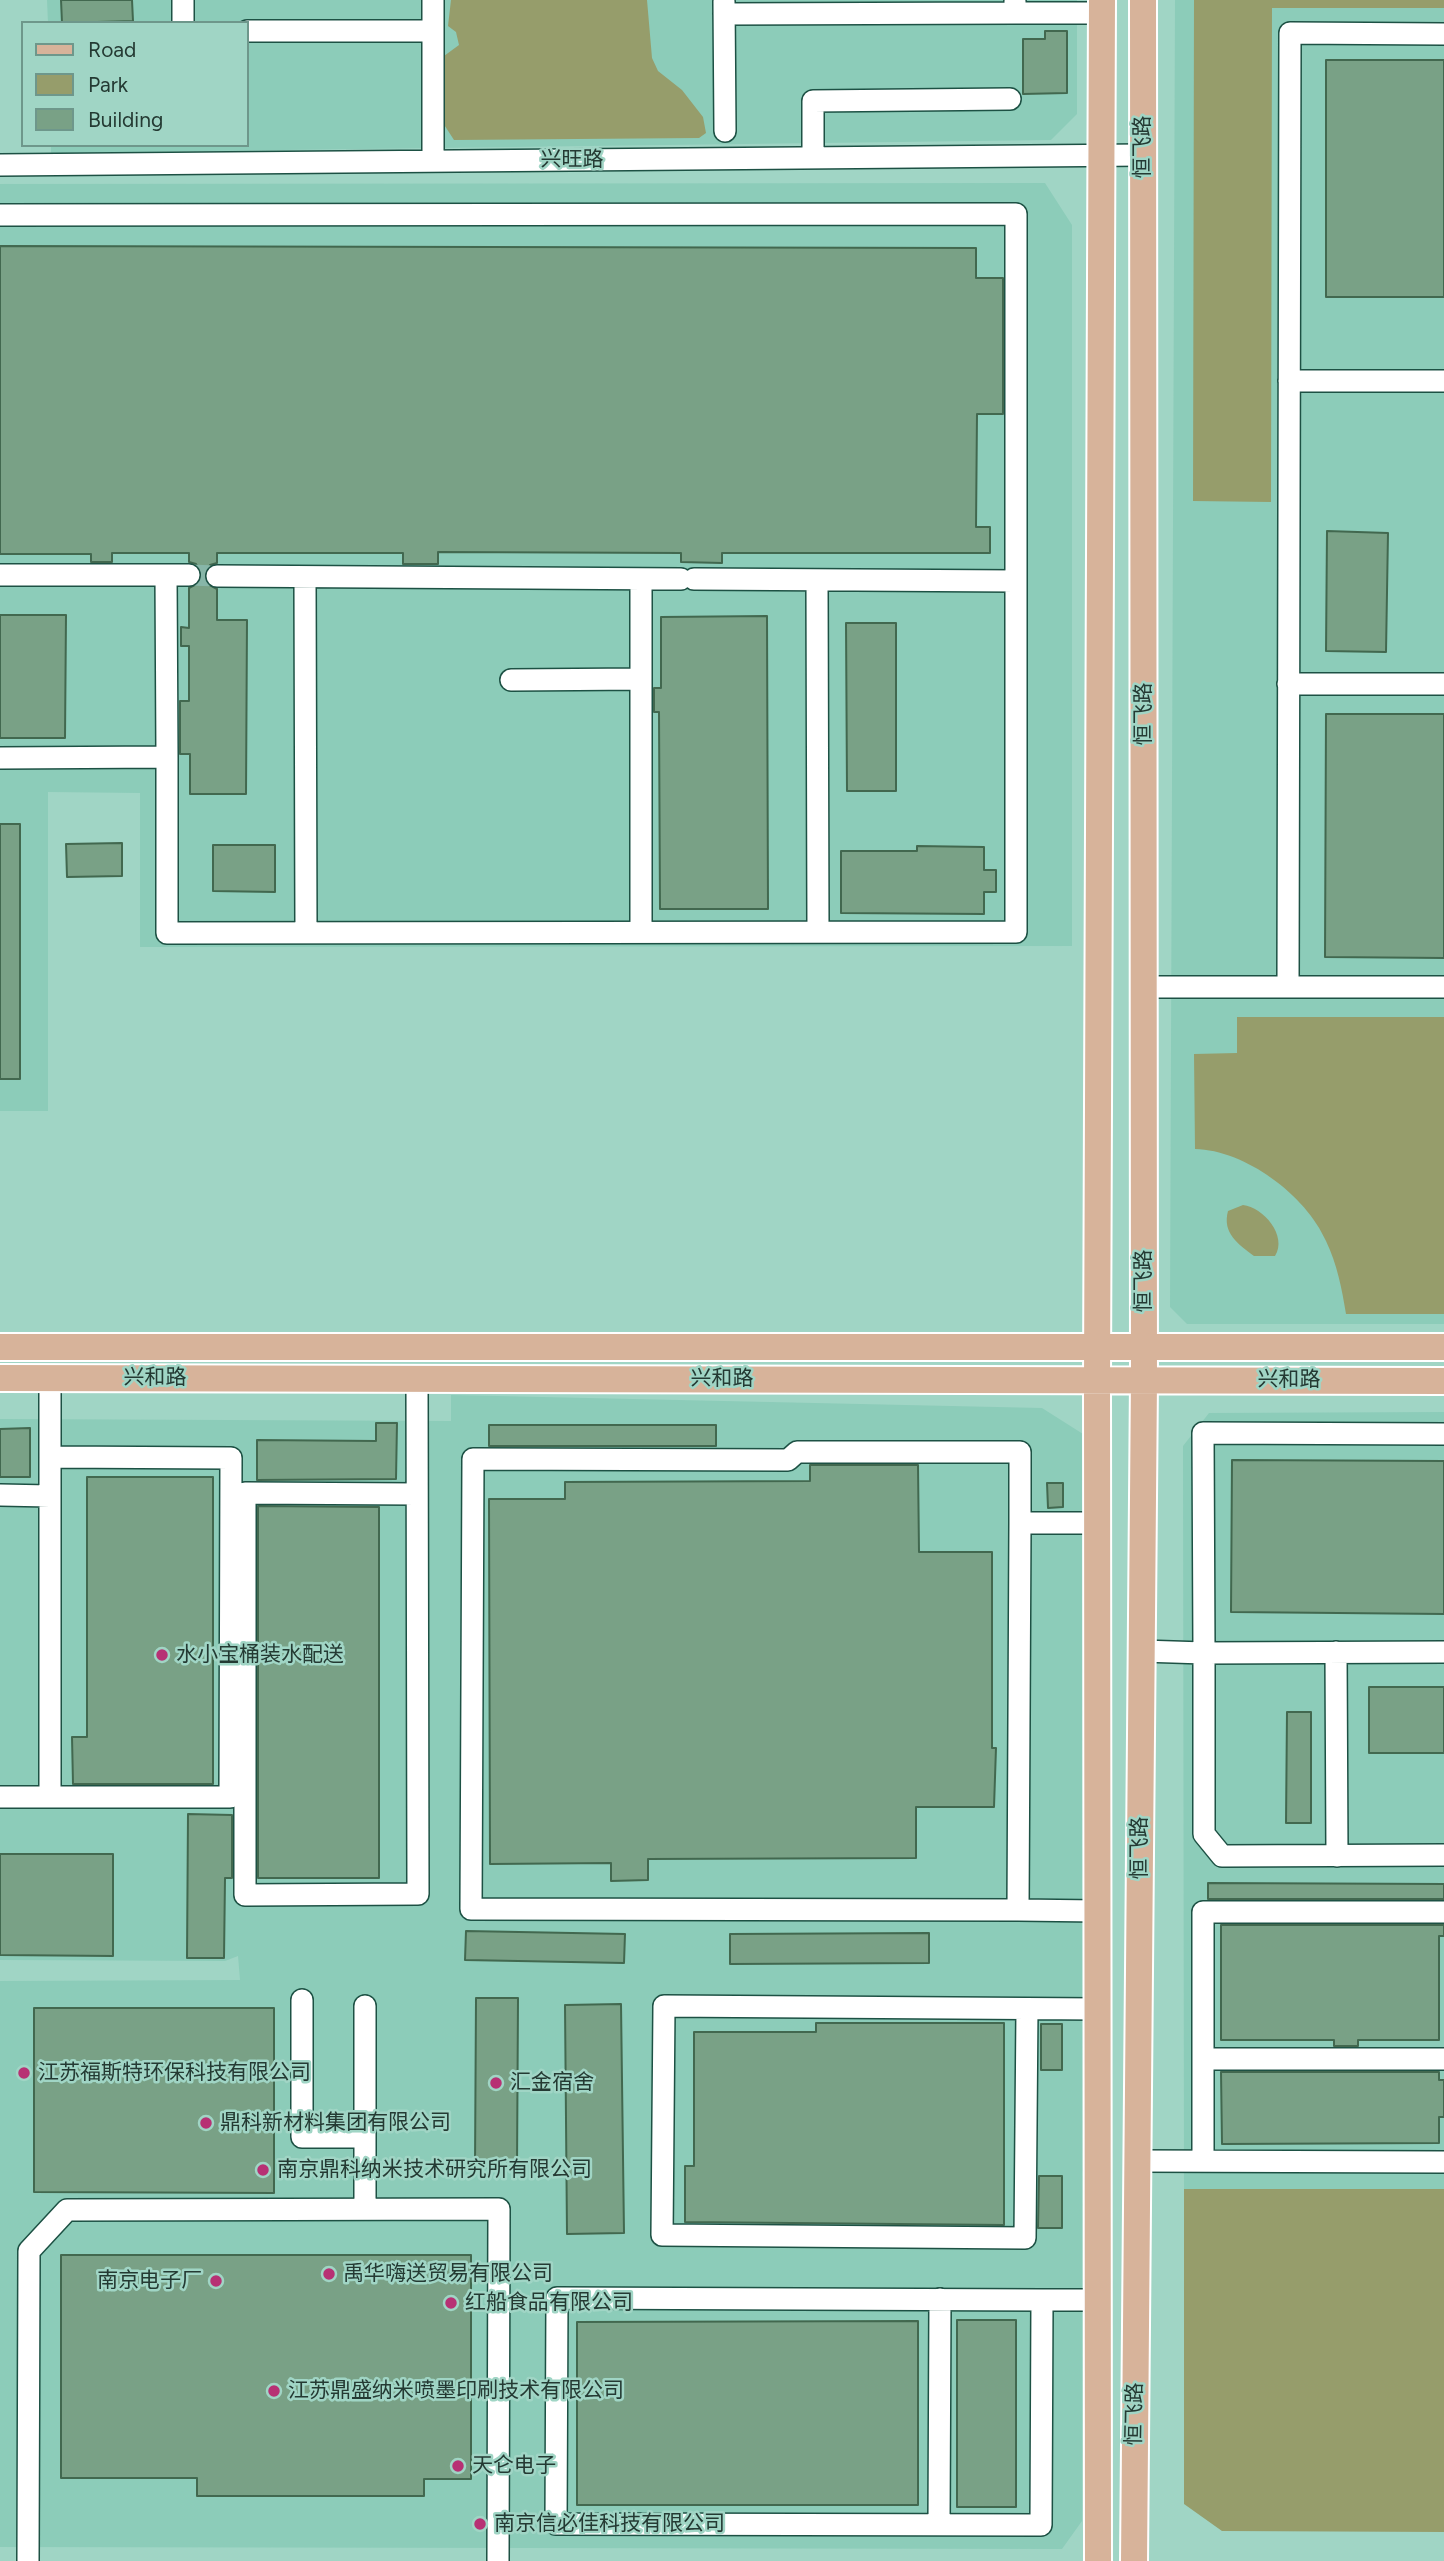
<!DOCTYPE html>
<meta charset="utf-8">
<style>
body{margin:0}
#map{position:relative;width:1444px;height:2561px;overflow:hidden;background:#a0d5c5;font-family:Figtree,sans-serif}
canvas{display:block}
.legend{position:absolute;left:21px;top:21px;width:228px;height:126px;box-sizing:border-box;background:#a0d5c5;border:2px solid #6e978b;margin:0;padding:9px 12px;list-style:none;font-size:21px;color:#243a33}
.legend li{display:flex;align-items:center;gap:14px;height:35px}
.legend b{width:35px;border:2px solid #6e978b}
</style>
<div id="map">
<canvas width="1444" height="2561"></canvas>
<ul class="legend">
<li><b style="height:9px;background:#d7b39a"></b>Road</li>
<li><b style="height:19px;background:#969d6b"></b>Park</li>
<li><b style="height:19px;background:#79a186"></b>Building</li>
</ul>
</div>
<script>
const c = document.querySelector('canvas').getContext('2d');
c.lineJoin = 'round';
function paint(path, color) { c.fillStyle = color; c.fill(path, 'evenodd'); }
function strokePath(path, color, width, dash) { c.strokeStyle = color; c.lineWidth = width; c.lineCap = dash ? 'butt' : 'round'; c.setLineDash(dash || []); c.stroke(path); }
function write(font, color, halo, rows, align = 'center') {
  c.font = font + ' Figtree,"Noto Sans SC",sans-serif'; c.lineWidth = 5; c.setLineDash([]); c.textBaseline = 'middle'; c.strokeStyle = halo; c.fillStyle = color; for (const [text, x, y, turn = 0] of rows) {
    c.save(); c.translate(x, y); c.rotate((+turn || 0) * Math.PI / 180); c.textAlign = isNaN(turn) ? turn : align; if (halo) c.strokeText(text, 0, 0); c.fillText(text, 0, 0); c.restore();
  }
}
paint(new Path2D(`
 M47 0H1077V114L1051 140 51 153V145H247V23H48Z
 M1175 0H1444V1324H1187L1170 1307Z
 M1045 183 1072 225V946L140 947V793L48 792V1111H0V184Z
 M451 1395 1042 1408 1083 1434 1082 2521 1062 2549 0 2547V1981L240 1980 238 1956 225 1961 0 1960V1419L451 1421Z
 M1444 1412V2189H1184L1183 1446 1209 1413Z`), '#8cccb9');
paint(new Path2D(`
 M451 0H647L652 58 658 71 682 90 703 117 706 133 699 138 454 140 443 123 444 56 459 45 456 32 448 26Z
 M1194 0H1444V8H1272L1271 502 1193 501Z
 M1237 1017H1444V1314H1346C1342 1289 1337 1264 1326 1241 1306 1195 1245 1150 1195 1149L1194 1054 1237 1053Z
 M1243 1205C1263 1207 1288 1236 1275 1256H1254C1238 1244 1222 1233 1228 1211Z
 M1184 2189H1444V2532L1222 2531 1184 2504Z`), '#969d6b');
const building = new Path2D(`
 M61 0H132L133 21 62 23Z
 M1045 31H1067V93L1023 94V39H1045Z
 M1326 60H1444V297H1326Z
 M0 246 976 248V278H1003V414H977L976 527H990V553H722V563L681 562V553L438 552V564H403V553H217V563L210 565 204 575 206 583 217 589V620H247L246 794H190V754H180V701H189V646H181V627L189 628V588L200 582 202 574 196 564 189 562V553H112V562H91V554H0Z
 M1327 531 1388 533 1386 652 1326 651Z
 M0 615H66L65 738H0Z
 M767 616 768 909H660L659 712H654V688H661V617Z
 M846 623H896V791H847Z
 M1326 714H1444V958L1325 957Z
 M0 824H20V1079H0Z
 M122 843V876L67 877 66 844Z
 M213 845H275V892L213 891Z
 M917 846 984 847V870H996V892H984V914L841 913V851H917Z
 M376 1423H397L396 1479 257 1480V1440L376 1441Z
 M489 1425H716V1446H489Z
 M30 1428V1477H0V1429Z
 M1232 1460 1444 1461V1614L1231 1612Z
 M810 1465H918L919 1552H992V1748H996L994 1807H916V1858L648 1859V1880L611 1881V1863L490 1864 489 1499H565V1482L810 1481Z
 M87 1477H213V1784H73L72 1737H87Z
 M1047 1483H1063V1507L1048 1508Z
 M258 1506 379 1507V1878H258Z
 M1369 1687H1444V1753H1369Z
 M1287 1712H1311V1823H1286Z
 M188 1814 232 1815V1878H225L224 1958H187Z
 M0 1854H113V1956L0 1955Z
 M1208 1883 1444 1884V1899H1208Z
 M1221 1925H1444V1936H1439V2040H1358V2046H1334V2040H1221Z
 M466 1931 625 1934 624 1963 465 1960Z
 M929 1933V1963L730 1964V1934Z
 M476 1998H518L517 2168 475 2167Z
 M621 2004 624 2233 567 2234 565 2005Z
 M34 2008H274V2193L34 2192Z
 M816 2023H1004V2225L685 2222V2166H694V2032H816Z
 M1041 2024H1062V2070H1041Z
 M1221 2072H1439V2080H1444V2117H1439V2143L1222 2144Z
 M1039 2176H1062V2228H1038Z
 M61 2255H471V2479H424V2496H197V2478H61Z
 M957 2320H1016V2507H957Z
 M918 2321V2505H577V2322Z`);
paint(building, '#79a186');
strokePath(building, '#42684f', 2);
strokePath(new Path2D(`
 M189 575 217 576`), '#87b6a8', 21, [21, 10]);
const minor = new Path2D(`
 M183 0V23
 M433 0V161
 M724 2 725 131
 M1015 2V13H1102
 M724 14 1015 13
 M247 31H433
 M813 158V101L1010 99
 M0 165 1143 155
 M0 215 1016 214V932L167 933V757L0 758
 M1289 381H1444
 M0 575H189
 M166 575 167 757
 M217 576 681 579
 M305 577 306 933
 M641 579V932
 M694 579 1016 581
 M817 580 818 932
 M511 680 641 679
 M1288 684H1444
 M1144 987H1444
 M1288 987 1290 33 1444 34
 M417 1378 418 1894 245 1895V1493L417 1494
 M1444 1434 1203 1433 1204 1653 1444 1652
 M50 1457 231 1458 230 1797H50V1378
 M0 1495 50 1496
 M1020 1523 1018 1910 471 1909 473 1459 788 1460 797 1452H1020V1523H1098
 M1142 1651 1204 1653V1834L1222 1856 1444 1855
 M1336 1652 1337 1856
 M0 1797H50
 M1018 1910 1098 1911
 M302 2000V2137H365
 M365 2006V2209
 M1027 2009 1025 2238 662 2235 664 2006 1098 2009
 M1203 2059H1444
 M1137 2161 1444 2162
 M1203 2161V1912H1444
 M1042 2300 1041 2525 556 2524 557 2298 1042 2300H1098
 M939 2525 940 2299
 M28 2561 29 2251 67 2210 499 2209 498 2561`);
const major = new Path2D(`
 M0 1347H1444
 M0 1378 1444 1381
 M1098 2561 1097 1380 1102 0
 M1134 2561 1144 1379 1143 0`);
strokePath(minor, '#1d5144', 24);
strokePath(major, '#fff', 30);
strokePath(minor, '#fff', 21);
strokePath(major, '#d7b39a', 26);
for (const [x, y, r, color] of [
 [162,1655,7,"#b73174"],
 [24,2073,7,"#b73174"],
 [496,2083,7,"#b73174"],
 [206,2123,7,"#b73174"],
 [263,2170,7,"#b73174"],
 [329,2274,7,"#b73174"],
 [216,2281,7,"#b73174"],
 [451,2303,7,"#b73174"],
 [274,2391,7,"#b73174"],
 [458,2466,7,"#b73174"],
 [480,2524,7,"#b73174"]
]) { const dot = new Path2D(); dot.arc(x, y, r, 0, 2 * Math.PI); c.fillStyle = color; c.fill(dot); strokePath(dot, '#a0d5c5', 2.5); }
write('21px', '#243a33', '#a0d5c5', [
 ["恒飞路",1143,147,-90],
 ["兴旺路",572,160],
 ["恒飞路",1144,714,-90],
 ["恒飞路",1144,1281,-90],
 ["兴和路",155,1378],
 ["兴和路",722,1379],
 ["兴和路",1289,1380],
 ["恒飞路",1140,1848,-90],
 ["恒飞路",1135,2414,-89]
]);
write('21px', '#243a33', '#a0d5c5', [
 ["水小宝桶装水配送",176,1655],
 ["江苏福斯特环保科技有限公司",38,2073],
 ["汇金宿舍",510,2083],
 ["鼎科新材料集团有限公司",220,2123],
 ["南京鼎科纳米技术研究所有限公司",277,2170],
 ["禹华嗨送贸易有限公司",343,2274],
 ["南京电子厂",202,2281,"right"],
 ["红船食品有限公司",465,2303],
 ["江苏鼎盛纳米喷墨印刷技术有限公司",288,2391],
 ["天仑电子",472,2466],
 ["南京信必佳科技有限公司",494,2524]
], 'left');
</script>
